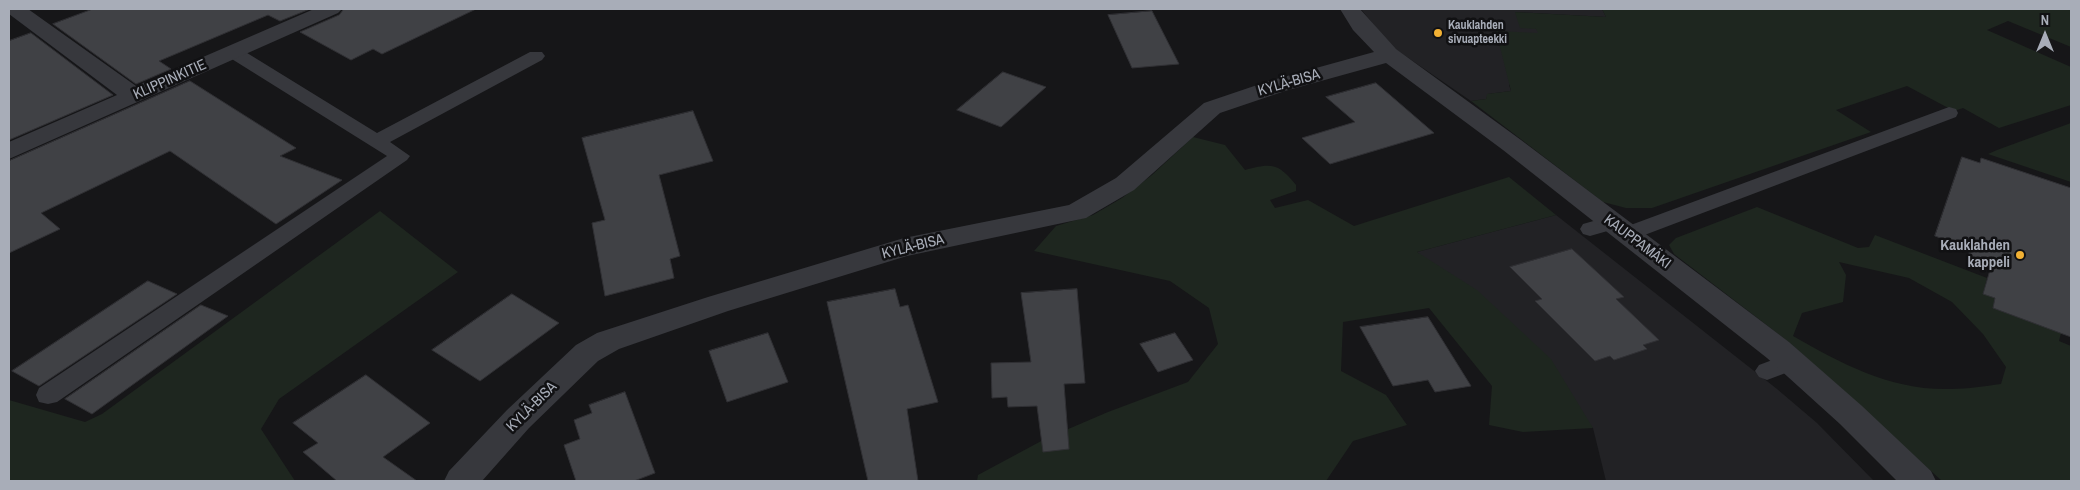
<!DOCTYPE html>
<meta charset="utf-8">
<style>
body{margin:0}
#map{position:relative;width:2080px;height:490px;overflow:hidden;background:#161618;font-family:"Archivo Narrow",sans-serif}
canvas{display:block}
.frame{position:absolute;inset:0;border:10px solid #a8adb8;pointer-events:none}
.north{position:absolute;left:2020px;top:10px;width:50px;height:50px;-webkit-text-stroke:4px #111113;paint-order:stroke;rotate:0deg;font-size:14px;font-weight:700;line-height:20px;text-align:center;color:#a8adb8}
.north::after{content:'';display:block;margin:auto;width:18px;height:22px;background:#a8adb8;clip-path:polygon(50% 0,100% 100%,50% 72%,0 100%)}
</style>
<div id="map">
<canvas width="2080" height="490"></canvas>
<div class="frame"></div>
<div class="north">N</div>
</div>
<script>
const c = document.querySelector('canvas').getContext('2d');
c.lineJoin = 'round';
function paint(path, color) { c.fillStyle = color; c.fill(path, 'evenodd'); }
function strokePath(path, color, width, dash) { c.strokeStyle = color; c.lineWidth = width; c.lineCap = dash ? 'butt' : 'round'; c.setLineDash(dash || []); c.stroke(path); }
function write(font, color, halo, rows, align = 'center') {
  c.font = font + ' "Archivo Narrow",sans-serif'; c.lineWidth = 5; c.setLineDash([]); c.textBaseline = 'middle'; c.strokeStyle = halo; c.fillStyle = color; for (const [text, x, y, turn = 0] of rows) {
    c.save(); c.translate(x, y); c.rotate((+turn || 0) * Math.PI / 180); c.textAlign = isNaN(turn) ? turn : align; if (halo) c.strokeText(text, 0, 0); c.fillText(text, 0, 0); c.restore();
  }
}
paint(new Path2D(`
 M1361 9H1602L1606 17 1515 12 1536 29 1616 35 1509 85 1511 91 1488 94 1486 99 1471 101 1391 46Z
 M1556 215 1777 389 1817 423 1874 481H1606L1593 428 1417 252Z`), '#222225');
paint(new Path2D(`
 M1602 9H2071V47L2008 21 1987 30 2071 67V105L1999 128 1963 108 1954 111 1907 86 1836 110 1871 132 1652 208H1626L1603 202 1471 101 1486 99 1487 94 1511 91 1496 31 1538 33 1536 29 1520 28 1515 12 1606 17Z
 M2071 123V182L1988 154 1997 150Z
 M1193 137 1225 145 1245 170C1272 163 1278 163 1296 185V191L1270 200 1275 208 1308 200 1354 226 1509 177 1556 215 1417 252 1477 290 1551 359 1593 428 1523 432 1489 425 1492 386 1429 308 1343 322 1341 371 1386 395 1407 425 1353 441 1326 481H977L978 475 1045 439 1108 412 1188 382 1218 344 1209 308 1170 281 1034 251 1056 226 1093 215 1122 198 1152 175Z
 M1757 207 1858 248 1869 247 1875 235 1987 278 1983 294 1995 298 1993 308 2061 333 2059 341 2071 346V481H1942L1790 343 1674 254 1669 245 1676 238ZM1839 262 1909 278 1952 302 1983 334 2006 367 2001 384C1985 386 1968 389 1951 389 1892 391 1842 364 1793 336L1802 313 1843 302 1846 275Z
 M380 211 458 272 279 399 261 429 295 481H9V400L85 422 102 414Z`), '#1e261f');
const building = new Path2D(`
 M93 9H310L280 21 268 15 159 61 171 69 136 84 53 24Z
 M344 9H476L382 54 373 49 351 60 300 32 339 15Z
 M1152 11 1179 64 1132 68 1108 15Z
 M31 33 113 95 9 140V41Z
 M1003 72 1046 87 1001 127 957 110Z
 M190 81 296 148 280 156 342 180 276 224 170 151 41 213 60 229 9 253V161Z
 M1376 83 1434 133 1330 164 1302 138 1355 122 1326 97Z
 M693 111 713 161 659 175 680 256 670 259 674 278 605 296 592 223 605 220 582 138Z
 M1962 157 1980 163 1981 158 2071 188V337L1993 308 1995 298 1983 294 1990 270 1967 261 1970 249 1935 236Z
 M1572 249 1624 297 1616 299 1659 340 1643 345 1647 349 1614 360 1610 356 1595 361 1535 301 1542 299 1510 267Z
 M148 281 177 294 39 386 12 371Z
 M895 289 900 307 908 305 938 402 907 409 918 481H868L827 302Z
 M1077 289 1085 383 1064 384 1069 449 1043 452 1037 406 1008 407 1007 397 992 398 991 363 1031 362 1021 293Z
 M512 294 559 323 480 381 432 350Z
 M201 305 228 316 92 414 65 399Z
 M1428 317 1471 386 1435 392 1428 380 1393 386 1360 327Z
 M768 333 788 382 727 402 709 351Z
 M1175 333 1193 360 1158 372 1140 344Z
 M366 375 430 423 383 457 417 481H337L303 452 318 443 293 423Z
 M625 392 655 473 634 481H576L564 445 580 439 574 420 592 413 589 405Z`);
paint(building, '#404145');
strokePath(building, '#303034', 1);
paint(new Path2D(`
 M233 47 239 48 377 133 530 52H542L545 56 542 60 390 142 410 156 407 160 57 402 48 404 39 402 36 395 39 388 387 156 227 56 224 52 227 48Z
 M1949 107 1956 109 1958 113 1956 117 1634 239 1627 241 1620 239 1616 234 1620 229Z
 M1611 216 1618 218 1621 223 1618 228 1590 236 1583 234 1580 229 1583 224Z
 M1791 353 1799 356 1803 362 1799 368 1767 380 1759 377 1755 371 1759 365Z`), '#37383d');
paint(new Path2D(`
 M9 9H28L136 86 314 9H342L338 13 9 159V142L117 95 9 14Z
 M1340 9H1360L1396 49 1521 140 1789 342 1862 406 1931 471 1936 481H1897L1840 424 1767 358 1503 150 1386 63 1285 91 1220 113 1134 190 1086 218 907 256 728 311 619 349 598 361 529 428 482 481H444L449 471 507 410 576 345 597 333 708 297 904 238 1069 205 1116 178 1204 103 1269 81 1374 52 1353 30Z`), '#37383d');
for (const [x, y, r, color] of [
 [1438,33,5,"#f2b134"],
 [2020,255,5,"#f2b134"]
]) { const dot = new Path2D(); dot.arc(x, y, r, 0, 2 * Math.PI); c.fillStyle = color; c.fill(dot); strokePath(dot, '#111113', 2); }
write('bold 12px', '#a8adb8', '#111113', [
 ["Kauklahden",1448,26],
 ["sivuapteekki",1448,40]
], 'left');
write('15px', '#a8adb8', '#111113', [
 ["KLIPPINKITIE",170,80,-24],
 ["KYLÄ-BISA",1289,83,-16],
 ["KAUPPAMÄKI",1637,242,37],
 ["KYLÄ-BISA",913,247,-14],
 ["KYLÄ-BISA",532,407,-45]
]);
write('bold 15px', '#a8adb8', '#111113', [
 ["Kauklahden",2010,246],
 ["kappeli",2010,263]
], 'right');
</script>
